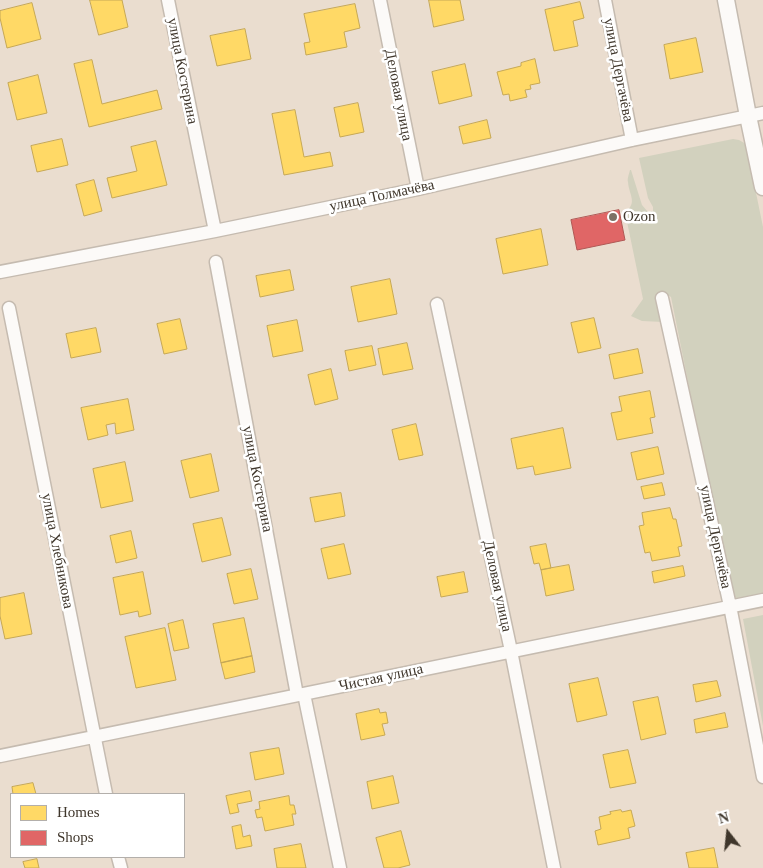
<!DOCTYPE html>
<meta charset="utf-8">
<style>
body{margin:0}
#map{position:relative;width:763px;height:868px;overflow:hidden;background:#eaddcf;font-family:Georgia,serif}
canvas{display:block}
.legend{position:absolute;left:10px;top:793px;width:175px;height:65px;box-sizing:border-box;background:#fff;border:1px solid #b3afab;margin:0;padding:6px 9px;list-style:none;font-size:15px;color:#40372c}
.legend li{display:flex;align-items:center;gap:10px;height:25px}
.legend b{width:25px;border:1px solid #b3afab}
.north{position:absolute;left:703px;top:808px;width:50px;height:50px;-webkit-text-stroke:4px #fff;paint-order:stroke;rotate:344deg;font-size:14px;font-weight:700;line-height:20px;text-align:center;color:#40372c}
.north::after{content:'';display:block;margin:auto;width:18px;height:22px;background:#40372c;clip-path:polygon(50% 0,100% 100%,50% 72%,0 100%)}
</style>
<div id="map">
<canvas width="763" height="868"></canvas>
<ul class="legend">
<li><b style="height:14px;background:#ffd966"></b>Homes</li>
<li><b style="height:14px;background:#e06666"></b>Shops</li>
</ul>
<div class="north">N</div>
</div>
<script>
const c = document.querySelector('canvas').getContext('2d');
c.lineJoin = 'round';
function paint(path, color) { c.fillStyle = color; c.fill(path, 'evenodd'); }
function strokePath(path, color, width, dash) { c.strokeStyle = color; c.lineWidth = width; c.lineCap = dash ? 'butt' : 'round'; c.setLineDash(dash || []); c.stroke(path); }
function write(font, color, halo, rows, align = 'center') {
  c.font = font + ' Georgia,serif'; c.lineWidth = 5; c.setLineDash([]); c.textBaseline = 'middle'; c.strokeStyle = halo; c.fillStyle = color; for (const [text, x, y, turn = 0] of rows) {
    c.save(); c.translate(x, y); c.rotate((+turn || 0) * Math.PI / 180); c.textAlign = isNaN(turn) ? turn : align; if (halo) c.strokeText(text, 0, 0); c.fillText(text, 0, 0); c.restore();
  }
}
paint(new Path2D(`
 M733 139 739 140 746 144 763 227V598L740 601 735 597 730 591 671 297 666 294 663 322 642 321 631 316 643 299 625 212C638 203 629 195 628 182 627 179 629 174 630 170H631L642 205 648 212 653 211V207L648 198 639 158Z
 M763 615V726L743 619Z`), '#d2d1be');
const homes = new Path2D(`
 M90 0H122L128 27 99 35Z
 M429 0H460L464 20 434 27Z
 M580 2 584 18 573 21 578 46 554 51 545 10Z
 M32 3 41 39 7 48 0 18V11Z
 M355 4 360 28 344 32 347 47 306 55 304 43 310 42 304 14Z
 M245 29 251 59 217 66 210 36Z
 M696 38 703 72 670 79 664 45Z
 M535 59 540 83 530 85 531 89 525 90 527 97 510 101 509 94 503 95 497 72 521 66V63Z
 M92 60 102 104 157 90 162 109 89 127 74 64Z
 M465 64 472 96 439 104 432 72Z
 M38 75 47 113 17 120 8 83Z
 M358 103 364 132 340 137 334 108Z
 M295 110 304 157 330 152 333 166 284 175 272 114Z
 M487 120 491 138 463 144 459 127Z
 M62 139 68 165 37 172 31 146Z
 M156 141 167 185 112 198 107 178 137 171 131 147Z
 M94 180 102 211 84 216 76 185Z
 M541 229 548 265 503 274 496 239Z
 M290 270 294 290 260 297 256 276Z
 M390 279 397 314 358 322 351 287Z
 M594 318 601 348 578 353 571 323Z
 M180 319 187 349 164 354 157 324Z
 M297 320 303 351 273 357 267 326Z
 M96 328 101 352 71 358 66 334Z
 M407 343 413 369 383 375 378 349Z
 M372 346 376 365 349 371 345 351Z
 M638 349 643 373 614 379 609 355Z
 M331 369 338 399 315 405 308 375Z
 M650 391 655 417 650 418 653 433 617 440 611 413 622 411 619 397Z
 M128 399 134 430 116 434 115 423 106 425 108 435 88 440 81 408Z
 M416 424 423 455 399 460 392 430Z
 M563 428 571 468 535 475 533 466 517 469 511 439Z
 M658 447 664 474 637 480 631 453Z
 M211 454 219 491 190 498 181 461Z
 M125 462 133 501 101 508 93 469Z
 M662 483 665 495 644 499 641 487Z
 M341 493 345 516 315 522 310 498Z
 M670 508 673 519H676L682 546 678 547 680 556 652 561 650 552 645 553 639 526 644 525 642 513Z
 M222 518 231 555 202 562 193 524Z
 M131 531 137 558 116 563 110 536Z
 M344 544 351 574 328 579 321 549Z
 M546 544 551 568 541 570 539 563 534 564 530 547Z
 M569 565 574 590 546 596 541 570Z
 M683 566 685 576 654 583 652 572Z
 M251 569 258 599 234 604 227 574Z
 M143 572 151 614 139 617 138 611 120 615 113 578Z
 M464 572 468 592 441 597 437 577Z
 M24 593 32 634 5 639 0 616V598Z
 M244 618 252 656 221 663 213 624Z
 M183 620 189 648 174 651 168 624Z
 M165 628 176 680 136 688 125 637Z
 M252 656 255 672 225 679 221 663Z
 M598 678 607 715 577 722 569 684Z
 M717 681 721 696 696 702 693 685Z
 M658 697 666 734 641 740 633 702Z
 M379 709 380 713 386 712 388 723 382 724 385 735 361 740 356 714Z
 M725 713 728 727 696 733 694 720Z
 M279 748 284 774 255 780 250 753Z
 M628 750 636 783 610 788 603 755Z
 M393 776 399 803 372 809 367 782Z
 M33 783 36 794H13L12 787Z
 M250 791 252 801 237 804 239 812 230 814 226 796Z
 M289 796 290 805H294L296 814H292L294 825 265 831 262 817 257 818 255 810 260 809 259 802Z
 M621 810 622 812 631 810 635 826 628 828 630 838 598 845 595 831 601 829 599 817 611 814 610 812Z
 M241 825 243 837 250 835 252 846 236 849 232 827Z
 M401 831 410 865 398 868H384L376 838Z
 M301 844 306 868H277L274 849Z
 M714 848 718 868H689L686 853Z
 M37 859 39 868H25L23 862Z`);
paint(homes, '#ffd966');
strokePath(homes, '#c6a855', 1);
const shops = new Path2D(`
 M619 210 625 240 577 250 571 220Z`);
paint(shops, '#e06666');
strokePath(shops, '#b05855', 1);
const minor = new Path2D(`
 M168 0 215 231
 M380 0 418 189
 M605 0 632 140
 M216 262 297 695
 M0 272 215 231 418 189 632 140 763 113
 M662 298 730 606 763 777
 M437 304 511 651 554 868
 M9 308 106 794
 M304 694 340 868
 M0 756 763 600
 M118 857 121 868`);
const tertiary = new Path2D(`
 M726 0 748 116 763 187`);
strokePath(minor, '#c5bbb0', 15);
strokePath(tertiary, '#c5bbb0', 19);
strokePath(minor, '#fcfaf8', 12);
strokePath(tertiary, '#fcfaf8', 16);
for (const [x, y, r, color] of [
 [613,217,5,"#7c7165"]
]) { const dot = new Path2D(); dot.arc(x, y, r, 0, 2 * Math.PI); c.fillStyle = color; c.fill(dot); strokePath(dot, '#fff', 2); }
write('15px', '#40372c', '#fff', [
 ["улица Дергачёва",618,70,79],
 ["улица Костерина",182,71,79],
 ["Деловая улица",398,95,79],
 ["улица Толмачёва",382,196,-12],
 ["улица Костерина",257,479,79],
 ["улица Дергачёва",715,537,78],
 ["улица Хлебникова",57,551,79],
 ["Деловая улица",497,586,78],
 ["Чистая улица",381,678,-12]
]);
write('15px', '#40372c', '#fff', [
 ["Ozon",623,217]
], 'left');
</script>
